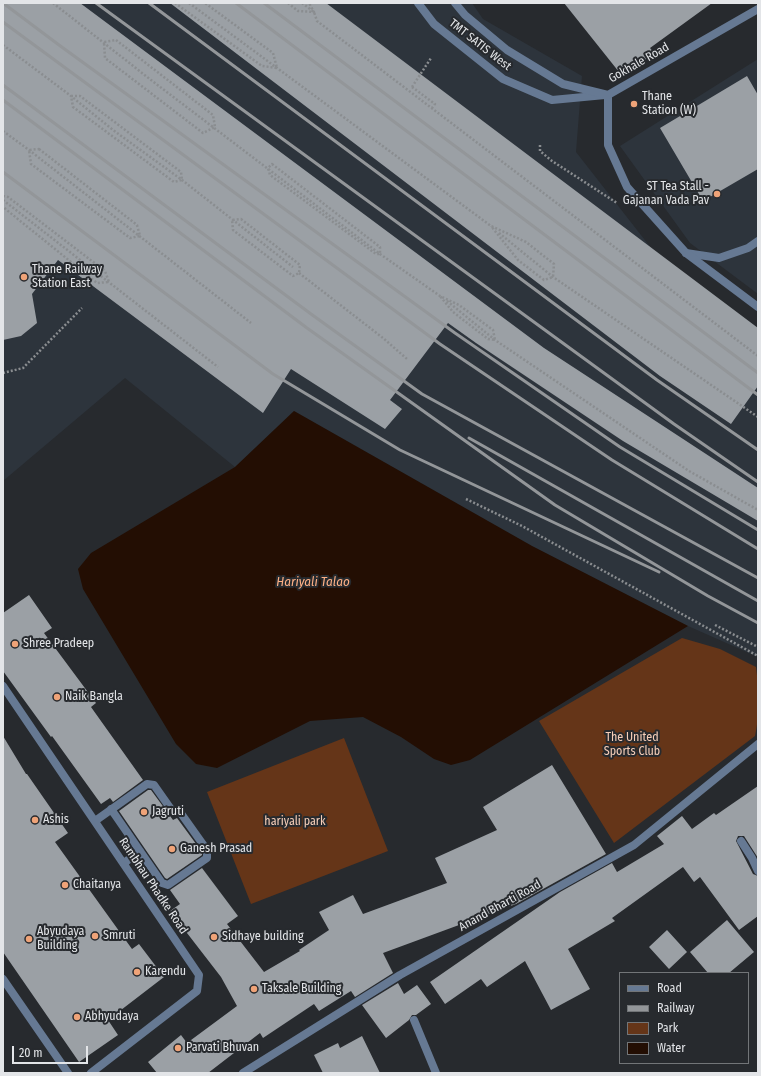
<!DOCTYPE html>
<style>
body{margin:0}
#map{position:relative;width:761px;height:1076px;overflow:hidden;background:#272a2e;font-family:"Fira Sans Condensed",sans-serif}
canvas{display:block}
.frame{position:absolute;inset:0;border:4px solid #e3e5e8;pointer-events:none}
.legend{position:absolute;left:619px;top:972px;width:130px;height:92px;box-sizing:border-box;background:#272a2e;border:1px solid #727578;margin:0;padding:5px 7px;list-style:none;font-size:12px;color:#e3e5e8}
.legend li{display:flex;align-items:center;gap:8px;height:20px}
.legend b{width:20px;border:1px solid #727578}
.scale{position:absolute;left:12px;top:1046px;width:76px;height:18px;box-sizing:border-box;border:2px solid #e3e5e8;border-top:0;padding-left:5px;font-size:12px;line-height:14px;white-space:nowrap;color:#e3e5e8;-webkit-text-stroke:3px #272a2e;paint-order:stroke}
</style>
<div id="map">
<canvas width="761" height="1076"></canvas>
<div class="frame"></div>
<ul class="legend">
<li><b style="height:5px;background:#667993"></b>Road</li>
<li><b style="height:5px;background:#939699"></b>Railway</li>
<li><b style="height:11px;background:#653518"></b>Park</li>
<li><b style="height:11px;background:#230e03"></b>Water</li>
</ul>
<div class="scale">20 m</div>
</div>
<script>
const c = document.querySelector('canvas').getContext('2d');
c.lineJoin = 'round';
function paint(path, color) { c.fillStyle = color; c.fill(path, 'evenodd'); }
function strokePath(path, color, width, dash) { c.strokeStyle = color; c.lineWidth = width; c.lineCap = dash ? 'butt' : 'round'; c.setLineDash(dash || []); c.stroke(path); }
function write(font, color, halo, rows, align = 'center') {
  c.font = font + ' "Fira Sans Condensed",sans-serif'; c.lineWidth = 4; c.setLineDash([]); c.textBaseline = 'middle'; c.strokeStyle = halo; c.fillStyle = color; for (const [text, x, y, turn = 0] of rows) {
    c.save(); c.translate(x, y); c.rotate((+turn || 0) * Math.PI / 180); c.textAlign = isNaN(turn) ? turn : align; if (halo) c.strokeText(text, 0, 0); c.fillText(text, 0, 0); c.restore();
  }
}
paint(new Path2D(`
 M3 3H472L483 19 582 76 576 152 655 253 758 329V657L688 626 532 546 294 411 235 467 125 378 3 481Z
 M758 59V294L690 243 620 146Z`), '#2d343c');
paint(new Path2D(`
 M682 638 720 649 756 667C759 690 760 714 755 736L614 843 539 721Z
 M344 738 388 851 251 904 207 792Z`), '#653518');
paint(new Path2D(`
 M294 411 532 546 688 626 470 760 451 765 434 759 401 737 363 717 310 721 217 768 196 764 176 744 83 589 78 569 91 553 235 467Z`), '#230e03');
paint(new Path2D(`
 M3 3H80L544 348 758 488V521L623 441 476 343 448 323 390 400 402 409 385 429 291 369 263 413 58 260 32 294 37 323 21 336 3 340Z
 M170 3H326L758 328V386L731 424 660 376Z
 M564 3H712L650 48 654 53 623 77Z
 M747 76 758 95V169L703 201 660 128Z
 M29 595 52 628 44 633 96 703 91 707 143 780 113 802 110 798 101 804 52 736 51 737 3 671V613Z
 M3 736 26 774H27L68 833 55 842 132 949 139 944 164 977 108 1020 118 1035 79 1062 3 952Z
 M552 765 606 854 516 904 383 953 393 973 355 997 351 991 319 1011 314 1004 263 1038 260 1033 208 1073H157L148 1062 181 1035 187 1043 237 1006 221 977 170 911 180 904 170 890 202 868 238 916 227 924 264 972 300 951 299 950 329 930 319 912 353 895 363 914 447 883 435 858 497 830 483 807Z
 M758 786V858L744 836H738L736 841 753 874 758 876V916L739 930 700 877 694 882 683 867 612 918 615 921 568 949 590 989 551 1010 525 961 487 987 481 979 445 1004 430 982 560 892 612 863 617 872 664 844 657 836 682 816 692 829 714 813 716 815Z
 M148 790H151L173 820 177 818 202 852V855L167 879 165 878 119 811Z
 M727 920 754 952 729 973H708L690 952Z
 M667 930 687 952 669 969 649 947Z
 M398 983 404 994 417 985 431 1004 416 1015H412L409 1020 386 1038 362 1005Z
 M362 1036 380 1073H323L314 1055 338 1043 340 1048Z`), '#9ba0a5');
strokePath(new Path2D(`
 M53 3 151 80 380 254 440 296 459 305 493 330 495 340 488 339 453 312 440 296
 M175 3 262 66 277 68 273 53 205 3
 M189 3 491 226 526 242 554 264 553 277 544 280 518 260 491 226
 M288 3 298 11 314 12 309 3
 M302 3 314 12 317 21 758 356
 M116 40 213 115 215 127 203 133 105 58 104 42Z
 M3 45 71 96 113 130 182 180 293 267
 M412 87 431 58
 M412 87 435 104 432 108
 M71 96H80L181 172 182 180 174 182 73 107Z
 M3 131 29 150 251 323
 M540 145V151L552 161 617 203
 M39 149 137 225 140 236 130 238 31 164 29 150Z
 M272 164 380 247V254H376L270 175 268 168Z
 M3 196 8 197 105 271 109 282 97 283 3 207
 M3 200 218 367
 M241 219 300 265 299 273 293 276 233 230 232 220Z
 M499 233 553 277 758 417
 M299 273 383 338 407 359
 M447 301 495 340 689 471 758 510
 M3 373 23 368 82 308
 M466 499 522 526 758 656
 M715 625 758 647`), '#8a8d90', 2.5, [2, 2]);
strokePath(new Path2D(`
 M418 3 434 24 503 79 552 100 605 95
 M686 253 719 258 748 248 758 241`), '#667993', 8);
strokePath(new Path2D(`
 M608 95V145L627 187 686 253 758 307
 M3 686 199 975 197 991 91 1073
 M95 821 147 784 154 785 173 812H180L207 850V858L168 885 162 883 111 809
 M741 841 752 858 758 871
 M124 863 140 851
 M3 979 68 1073
 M414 1020 436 1073
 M243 1073 400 975 634 845 758 744`), '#667993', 8);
strokePath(new Path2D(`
 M455 3 465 15 507 50 563 84 608 95 758 9`), '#667993', 8);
strokePath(new Path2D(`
 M3 3 59 45 455 333 620 447 758 530
 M96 3 674 424 758 482
 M149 3 657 380 758 450
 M236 3 758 395
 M264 3 758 373
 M3 22 440 344 612 460 758 549
 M3 85 311 314 422 394 758 578
 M3 100 307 328 555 505 708 596 758 623
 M3 172 273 374 400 450 659 572
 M469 438 758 601`), '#939699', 3);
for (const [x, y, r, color] of [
 [634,104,4,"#efa378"],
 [717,194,4,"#efa378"],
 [24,277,4,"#efa378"],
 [15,644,4,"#efa378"],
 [57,697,4,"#efa378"],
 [144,812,4,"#efa378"],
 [35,820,4,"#efa378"],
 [172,849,4,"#efa378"],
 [65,885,4,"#efa378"],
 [95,936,4,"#efa378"],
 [214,937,4,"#efa378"],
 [29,939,4,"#efa378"],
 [137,972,4,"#efa378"],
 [254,989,4,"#efa378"],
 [77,1017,4,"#efa378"],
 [178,1048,4,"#efa378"]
]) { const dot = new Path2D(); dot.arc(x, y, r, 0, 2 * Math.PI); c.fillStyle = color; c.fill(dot); strokePath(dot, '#272a2e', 1.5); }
write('12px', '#e3e5e8', '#272a2e', [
 ["TMT SATIS West",480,45,38],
 ["Gokhale Road",639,63,-30],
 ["Rambhau Phadke Road",153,886,56],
 ["Anand Bharti Road",500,906,-29]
]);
write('12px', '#e3e5e8', '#272a2e', [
 ["Thane",642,97],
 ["Station (W)",642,111],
 ["ST Tea Stall -",709,187,"right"],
 ["Gajanan Vada Pav",709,201,"right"],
 ["Thane Railway",32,270],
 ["Station East",32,284],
 ["Shree Pradeep",23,644],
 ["Naik Bangla",65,697],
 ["Jagruti",152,812],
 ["Ashis",43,820],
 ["Ganesh Prasad",180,849],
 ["Chaitanya",73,885],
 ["Abyudaya",37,932],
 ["Building",37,946],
 ["Smruti",103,936],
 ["Sidhaye building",222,937],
 ["Karendu",145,972],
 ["Taksale Building",262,989],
 ["Abhyudaya",85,1017],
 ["Parvati Bhuvan",186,1048]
], 'left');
write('12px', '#f7cfb9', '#272a2e', [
 ["The United",632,738],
 ["Sports Club",632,752],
 ["hariyali park",295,822]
]);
write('italic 13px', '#ffb186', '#272a2e', [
 ["Hariyali Talao",313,582]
]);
</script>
